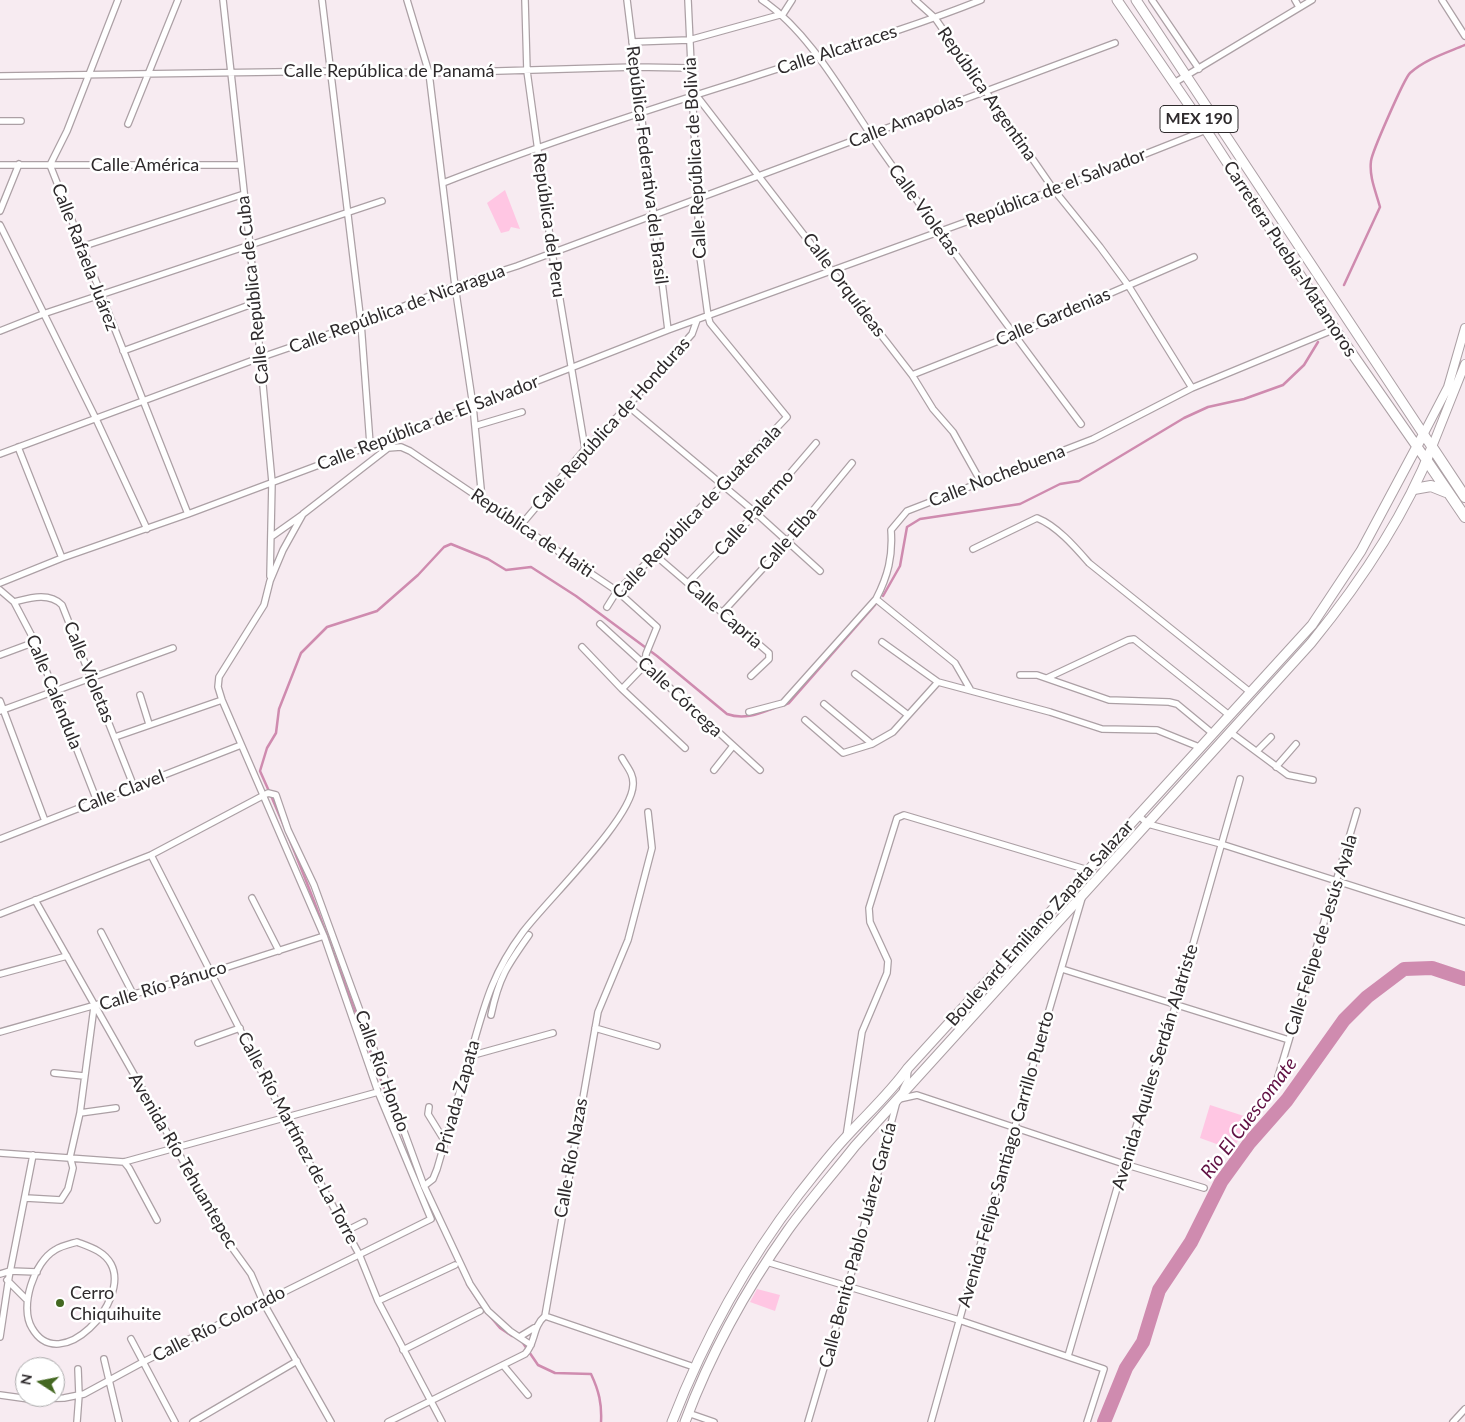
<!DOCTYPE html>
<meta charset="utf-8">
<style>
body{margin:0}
#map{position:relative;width:1465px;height:1422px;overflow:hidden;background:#f7ebf1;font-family:Lato,sans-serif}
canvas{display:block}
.north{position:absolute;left:15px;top:1357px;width:50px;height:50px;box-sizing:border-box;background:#fff;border:1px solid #abaaab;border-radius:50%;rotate:281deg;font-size:14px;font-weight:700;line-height:20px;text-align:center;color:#2e2a2c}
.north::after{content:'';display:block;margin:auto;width:18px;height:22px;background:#446821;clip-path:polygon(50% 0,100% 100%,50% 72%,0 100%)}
</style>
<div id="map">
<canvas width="1465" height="1422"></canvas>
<div class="north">N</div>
</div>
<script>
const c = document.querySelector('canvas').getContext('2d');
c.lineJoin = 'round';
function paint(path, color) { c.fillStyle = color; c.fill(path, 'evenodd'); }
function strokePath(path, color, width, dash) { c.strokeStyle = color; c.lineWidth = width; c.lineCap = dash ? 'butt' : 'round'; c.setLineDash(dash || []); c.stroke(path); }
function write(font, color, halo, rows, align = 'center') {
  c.font = font + ' Lato,sans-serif'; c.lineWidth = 5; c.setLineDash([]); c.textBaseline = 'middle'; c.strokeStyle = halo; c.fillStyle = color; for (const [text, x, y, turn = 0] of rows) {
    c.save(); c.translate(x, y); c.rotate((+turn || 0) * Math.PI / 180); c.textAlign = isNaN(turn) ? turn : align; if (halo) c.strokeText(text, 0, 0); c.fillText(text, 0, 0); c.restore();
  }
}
paint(new Path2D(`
 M505 190 520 229 511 227 509 231 501 233 487 203Z
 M1210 1105 1250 1118 1233 1150 1200 1138Z
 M757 1289 780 1295 775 1311 750 1302Z`), '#ffc6e3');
strokePath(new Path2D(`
 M1344 285 1380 207C1376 192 1369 177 1371 161 1372 152 1404 79 1410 73 1426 59 1446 53 1465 45
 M883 596 900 566 907 527 920 519 1020 504 1060 484 1079 481 1184 418 1208 407 1244 399 1283 385 1304 365 1318 342
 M784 705 789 703 875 605
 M408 1149C357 1024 316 894 260 771L267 748 276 733 279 709 301 653 327 627 377 611 418 575 444 547 451 544 488 559 506 570 531 567 576 596 657 656 727 714C744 720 758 714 774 708
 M467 1284 485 1311
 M489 1315 500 1328 512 1336
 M523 1343 538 1365 555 1373 591 1374C599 1391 602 1404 601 1422`), '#cf8baf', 2.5);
strokePath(new Path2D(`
 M1104 1422 1126 1368 1143 1342 1159 1290 1191 1242 1221 1182 1250 1142 1287 1100 1344 1020 1367 997 1404 969 1432 968 1465 979`), '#cf8baf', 14);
const minor = new Path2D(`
 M118 0 67 131 50 165 188 514
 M223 0 250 246 272 482 270 576
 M322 0 361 323 370 444
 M407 0 429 73 455 286 473 406 482 499
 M525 0 527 71 552 252 585 449
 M627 0 668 330
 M762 0C813 34 848 104 884 154 948 245 1014 335 1081 424
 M915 0 935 18 1054 190 1100 247 1128 285 1192 388
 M1152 0 1199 69
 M1295 0 1299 7
 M1442 0 1465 36
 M632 42 689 40 783 14 792 0
 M0 76 343 71 429 73 635 67 690 68
 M1174 83 1312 0
 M696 95 912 375 933 409 953 432 981 482
 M0 121H21
 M128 124 178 0
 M0 165H240
 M443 183C540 145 638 113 737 82 818 55 901 32 981 0
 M0 211 19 164
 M0 225 96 419 147 529
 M81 247 244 194
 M0 331 43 314 382 201
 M123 351 255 303
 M912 375 1016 334 1194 257
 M628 406 756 513 820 571
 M475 426 522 412
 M18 447 62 558
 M0 454 259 358 361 323 455 286 517 266 1115 43
 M521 525 585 449 628 406 692 334 697 320
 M271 537 302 515
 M973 549 1037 518C1057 526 1075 547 1089 563L1250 692
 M655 555 769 653V659L751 676
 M689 582 756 513 816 443
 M0 583 62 558 188 514 391 438 668 330 1054 190 1206 130
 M0 590 14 602 35 642 97 801
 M876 599 955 663 970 689
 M14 602C30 598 49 592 62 605L134 787
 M607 607 617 591 655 555 787 417 710 323 708 316 700 257 688 0
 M722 613 787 542 852 463
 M600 624 760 770
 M882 642 938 682 1050 712 1102 729 1157 730 1199 747
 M582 647 622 689 685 748
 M0 655 35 642
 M855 674 908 715
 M1020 675H1037L1109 700 1169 702 1177 704 1212 733
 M1047 678 1128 640 1134 639 1229 715
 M140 695 149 724
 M0 701 45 821
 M824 704 872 744
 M0 711 173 648
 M749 712 783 703 876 599C888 576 893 556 891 530L907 511 1093 439 1192 388 1335 329
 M805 720 843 753 872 744 893 732 938 682
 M1230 732 1288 775 1313 780
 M115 737 222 700
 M1257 751 1271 737
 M1276 767 1296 744
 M714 770 733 746
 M1138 815 1148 824 1221 844 1465 922
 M0 839 241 745
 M151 855 285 1118 359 1254 378 1301 442 1422
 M252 898 279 951
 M35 900 233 1249 251 1274 263 1302 331 1422
 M0 914 151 855 268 793 276 795 288 830 314 885 424 1186 470 1284 488 1311 510 1331 531 1345
 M101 932 133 994
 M1062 969 1289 1040
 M0 974 67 956
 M491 1015C499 977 507 966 529 935
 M595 1028 657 1046
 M0 1032 212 972 324 936
 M198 1043 240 1028
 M470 1056 553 1033
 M54 1073 84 1076
 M1275 1087 1357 811
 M903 1089 907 1081 908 1069
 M899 1099 917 1095 1124 1164 1204 1188
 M429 1107 428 1114 444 1140
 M80 1113 116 1108
 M846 1137 862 1032 887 973 888 961 870 922 869 908 897 818 904 815 1088 870
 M0 1153 124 1162 378 1092
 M124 1162 129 1168 157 1220
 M424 1186 433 1179 437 1169C448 1132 459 1094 470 1056 484 1007 491 975 523 932 546 901 632 819 633 785 634 774 627 767 622 758
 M26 1198 61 1200 68 1189 73 1168 70 1157 80 1113 94 1007
 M346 1231 364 1222
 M77 1242C90 1247 104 1251 111 1264 131 1301 60 1377 32 1328 19 1307 34 1262 55 1250 61 1246 70 1244 77 1242Z
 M767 1262 959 1320 1104 1369 1087 1422
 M0 1274 10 1271 37 1272
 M7 1280 26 1299
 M378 1301 455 1265
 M545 1316 694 1367
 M521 1336 534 1328
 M0 1337 9 1277 33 1155
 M131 1339 175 1422
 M403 1350 480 1311
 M1068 1356 1124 1164 1176 1004 1240 779
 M104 1359 119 1422
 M503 1365 528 1395
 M0 1395 29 1399 64 1398 84 1394 143 1362 431 1219 378 1092 324 936 222 700 218 687 219 677 264 605 270 581 283 550 303 514 388 448 401 447 410 451 617 591 657 627 646 654 645 665 622 689
 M688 1413 714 1422
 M77 1422 79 1395 78 1369
 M193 1422 297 1361
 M388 1422 525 1354C536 1343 532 1327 545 1316L598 1012 628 940 652 848 648 812
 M808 1422 848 1286 897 1101
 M931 1422 982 1239 1082 898
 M1453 1422 1465 1409`);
const tertiary = new Path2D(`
 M1423 435 1448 387 1465 328
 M1432 447 1465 364`);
const primary = new Path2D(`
 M1117 0 1206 130 1335 329 1427 461
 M672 1422C703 1342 746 1263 799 1194 815 1174 830 1154 847 1136 868 1113 890 1093 908 1068L1312 625 1361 551 1423 435
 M685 1422C710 1355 747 1288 788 1230 809 1201 833 1174 855 1146L1311 643C1359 584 1404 518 1432 447L1136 0`);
const trunk = new Path2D(`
 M1432 447 1465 497
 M1427 461 1465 517
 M1414 489 1431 486 1446 492`);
strokePath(minor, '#aca0a5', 8);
strokePath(tertiary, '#aca0a5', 10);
strokePath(primary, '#aca0a5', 11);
strokePath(trunk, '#aca0a5', 12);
strokePath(minor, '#fff', 5.5);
strokePath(tertiary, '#fff', 8);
strokePath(primary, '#fff', 9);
strokePath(trunk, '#fff', 10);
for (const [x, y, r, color] of [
 [60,1303,5,"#446821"]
]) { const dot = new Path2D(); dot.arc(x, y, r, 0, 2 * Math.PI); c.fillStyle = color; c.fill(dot); strokePath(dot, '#fff', 2); }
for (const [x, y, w] of [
 [1199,119,78]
]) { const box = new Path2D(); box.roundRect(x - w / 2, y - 13.5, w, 27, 4); c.fillStyle = '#fff'; c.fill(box); strokePath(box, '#2e2a2c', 1); }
write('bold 16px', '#2e2a2c', null, [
 ["MEX 190",1199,119]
]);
write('18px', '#2e2a2c', '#fff', [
 ["Calle Alcatraces",837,50,-18],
 ["Calle República de Panamá",389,71],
 ["República Argentina",987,94,55],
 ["Calle Amapolas",906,121,-21],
 ["Calle República de Bolivia",695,158,-93],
 ["Calle América",145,165],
 ["República Federativa del Brasil",647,165,83],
 ["República de el Salvador",1056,188,-21],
 ["Calle Violetas",924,210,54],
 ["República del Peru",549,225,82],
 ["Calle Rafaela Juárez",85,257,69],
 ["Carretera Puebla-Matamoros",1290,259,57],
 ["Calle Orquídeas",844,285,53],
 ["Calle República de Cuba",253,290,-96],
 ["Calle República de Nicaragua",397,309,-20],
 ["Calle Gardenias",1053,317,-23],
 ["Calle República de El Salvador",428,423,-21],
 ["Calle República de Honduras",611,424,-48],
 ["Calle Nochebuena",997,476,-21],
 ["Calle República de Guatemala",697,512,-46],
 ["Calle Palermo",754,513,-48],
 ["República de Haiti",532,533,34],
 ["Calle Elba",788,539,-49],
 ["Calle Capria",724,614,41],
 ["Calle Violetas",89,672,68],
 ["Calle Caléndula",54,692,68],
 ["Calle Córcega",680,697,43],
 ["Calle Clavel",121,792,-21],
 ["Boulevard Emiliano Zapata Salazar",1040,923,-48],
 ["Calle Felipe de Jesús Ayala",1321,935,-73],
 ["Calle Río Pánuco",163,986,-17],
 ["Avenida Aquiles Serdán Alatriste",1155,1067,-73],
 ["Calle Río Hondo",382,1071,70],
 ["Privada Zapata",458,1097,-74],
 ["Calle Río Martínez de La Torre",298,1138,62],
 ["Calle Río Nazas",571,1158,-80],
 ["Avenida Felipe Santiago Carrillo Puerto",1006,1159,-74],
 ["Avenida Río Tehuantepec",183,1161,60],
 ["Calle Benito Pablo Juárez García",858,1245,-75],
 ["Calle Río Colorado",219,1324,-27]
]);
write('18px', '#2e2a2c', '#fff', [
 ["Cerro",70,1293],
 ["Chiquihuite",70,1314]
], 'left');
write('italic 19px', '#601043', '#fff', [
 ["Rio El Cuescomate",1249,1118,-53]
]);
</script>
